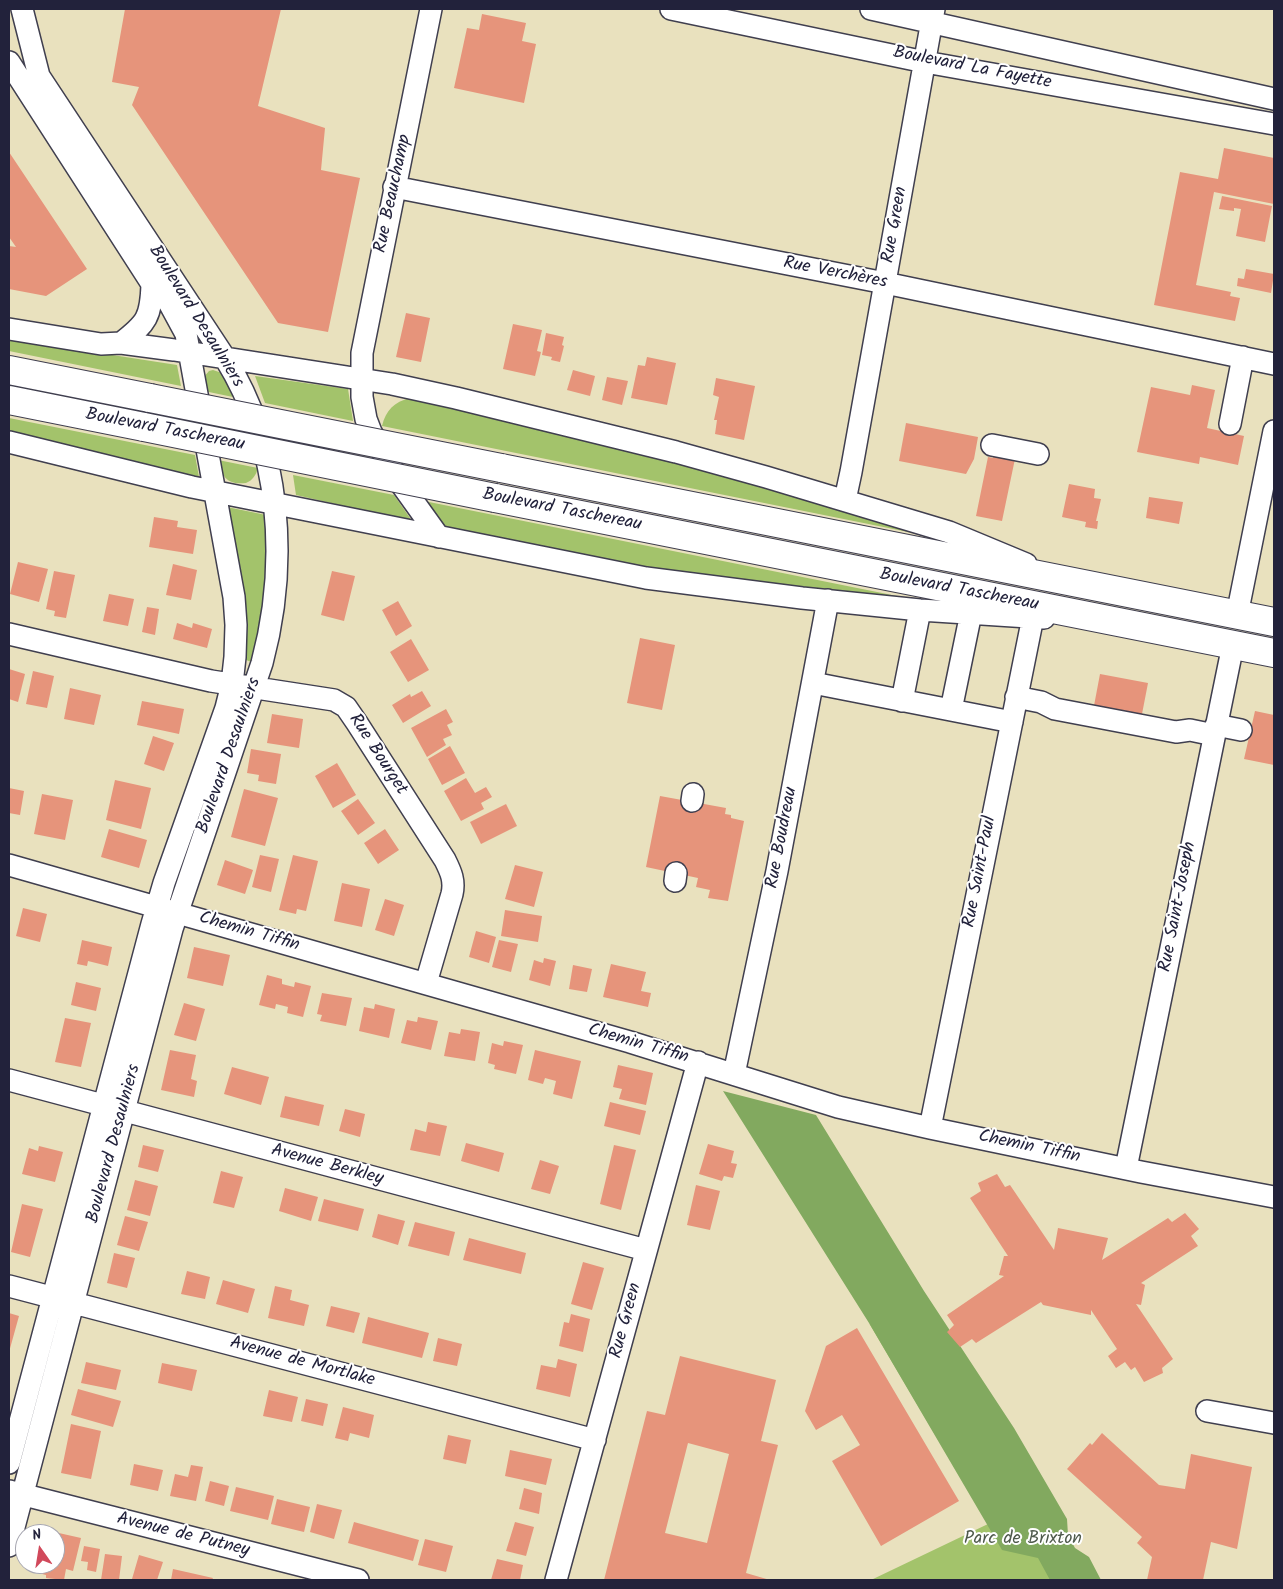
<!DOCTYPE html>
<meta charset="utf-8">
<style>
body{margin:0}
#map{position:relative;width:1283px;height:1589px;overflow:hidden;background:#e9e1be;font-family:Kalam,sans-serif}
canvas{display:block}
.frame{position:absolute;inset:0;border:10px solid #22223b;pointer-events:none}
.north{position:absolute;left:15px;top:1524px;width:50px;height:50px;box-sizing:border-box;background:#fff;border:1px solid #a7a7b1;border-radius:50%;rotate:347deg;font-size:14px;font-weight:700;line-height:20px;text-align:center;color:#22223b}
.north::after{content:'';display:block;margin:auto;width:18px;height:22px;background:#d1495b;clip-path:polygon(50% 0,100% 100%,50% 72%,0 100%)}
</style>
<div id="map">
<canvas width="1283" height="1589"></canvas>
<div class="frame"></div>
<div class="north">N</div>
</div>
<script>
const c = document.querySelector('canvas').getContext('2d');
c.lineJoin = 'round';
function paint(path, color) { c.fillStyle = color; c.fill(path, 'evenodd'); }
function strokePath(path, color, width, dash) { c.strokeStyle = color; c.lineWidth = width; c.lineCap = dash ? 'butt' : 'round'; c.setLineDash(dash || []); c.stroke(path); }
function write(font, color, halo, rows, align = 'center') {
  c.font = font + ' Kalam,sans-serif'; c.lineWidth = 4; c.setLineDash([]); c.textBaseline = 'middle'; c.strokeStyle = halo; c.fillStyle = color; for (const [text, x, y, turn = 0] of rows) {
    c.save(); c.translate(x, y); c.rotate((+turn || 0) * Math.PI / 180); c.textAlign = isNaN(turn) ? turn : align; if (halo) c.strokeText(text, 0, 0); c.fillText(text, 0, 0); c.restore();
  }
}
paint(new Path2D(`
 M9 339 177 365 181 386 9 351Z
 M213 370 222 373 233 397 204 391 203 378 209 371Z
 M255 376 348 389 353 421 265 403Z
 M410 398 418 399 714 472 928 536 382 426C386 410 394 402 410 398Z
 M9 418 195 455 199 477 9 432Z
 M218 460 258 468C256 475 253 480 246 483 227 485 222 477 218 460Z
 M293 475 394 495 410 518V521L296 495Z
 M424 501 907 598V599C827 589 746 582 666 571 593 560 521 543 449 529L438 521Z
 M227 507 266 515 268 529 265 605 251 662 244 659Z
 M869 1323 1091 1580H871L988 1524Z`), '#a3c36b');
paint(new Path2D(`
 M723 1091 816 1115 924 1291 1014 1428 1067 1519 1068 1535 1075 1548 1089 1557 1101 1580H1050L1038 1558 1002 1550 869 1323Z`), '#82a95f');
paint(new Path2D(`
 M125 9H281L258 106 325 128 321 170 360 178 328 332 278 323 132 105 139 87 112 82Z
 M482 14 526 23 522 41 536 44 524 103 454 88 467 28 479 30Z
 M1224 148 1274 158V204L1214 192 1196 285 1231 292 1230 296 1240 298 1235 321 1154 305 1180 172 1218 179Z
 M9 152 87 269 46 296 9 289V246L16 247 9 237Z
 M1222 196 1272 206 1265 242 1236 236 1241 209 1234 208V211L1219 209Z
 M1246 269 1274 274 1271 293 1237 286 1238 278 1244 279Z
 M406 313 430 318 421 362 396 357Z
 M513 324 542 330 537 351 541 352 535 376 503 369Z
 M546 333 564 337 562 345 564 346 560 362 551 360 552 357 542 355Z
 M647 357 676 363 667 405 631 398 638 365 645 366Z
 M573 370 595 376 590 396 567 390Z
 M607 377 628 381 622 405 602 400Z
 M716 378 755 386 744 440 715 434 717 420H714L719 397 713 395Z
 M1192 385 1215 390 1207 428 1244 436 1238 465 1200 457 1199 464 1137 452 1151 387 1190 395Z
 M906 423 978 437 974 459 966 474 899 461Z
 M995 450 1016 454 1002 521 976 516 988 457 993 458Z
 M1069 484 1095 489 1094 498 1101 499 1096 521H1098L1097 529 1085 527 1086 522 1062 517Z
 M1149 497 1183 502 1179 524 1146 518Z
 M154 517 178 521 177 527 197 530 193 554 149 547Z
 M18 562 48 569 39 602 10 594Z
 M173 564 197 570 191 600 166 595Z
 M54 571 75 575 66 618 54 616 55 611 46 609Z
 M332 571 355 576 344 621 321 615Z
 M109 594 134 599 128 626 103 621Z
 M398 601 412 626 396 636 382 610Z
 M147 607 159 609 155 635 142 632Z
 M177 623 192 628 193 623 212 629 207 648 173 639Z
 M640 638 675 645 662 710 627 703Z
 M411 639 429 670 408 682 390 652Z
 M9 669 25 674 18 702 9 699Z
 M33 671 54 676 47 708 26 704Z
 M1100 674 1148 683 1142 714 1106 707 1105 713 1093 711Z
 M70 688 101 695 94 725 64 719Z
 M422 691 431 706 403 723 392 705 410 694 411 697Z
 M142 701 184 709 179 734 137 725Z
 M446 709 453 722 447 725 452 735 443 739 446 745 427 757 411 728Z
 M1255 711 1274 715V765L1244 759Z
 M272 714 303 719 299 748 267 743Z
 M153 736 174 743 164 771 144 764Z
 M450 746 465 773 442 785 428 759Z
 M251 749 281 754 276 784 258 781 259 775 247 773Z
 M337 763 356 795 333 808 315 776Z
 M466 778 475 793 486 787 492 797 481 803 484 809 461 821 444 791Z
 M115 780 151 788 141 829 106 820Z
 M9 788 24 791 20 815 9 813Z
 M244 789 278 798 265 846 231 837Z
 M42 794 73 800 65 840 34 834Z
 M660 796 726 808 725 814 731 815V818L744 821 728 901 708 898 710 890 696 887 698 878 646 867Z
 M358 799 375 823 358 835 341 811Z
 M506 804 517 826 481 844 470 822Z
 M109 829 147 840 139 868 101 857Z
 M385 829 399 850 378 864 364 843Z
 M260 855 279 859 271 892 252 887Z
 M293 855 318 861 306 911 297 909 296 914 279 910Z
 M225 860 253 870 245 894 217 885Z
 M515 865 543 872 534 907 505 899Z
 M342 883 370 889 362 927 334 921Z
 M385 899 404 905 394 936 375 930Z
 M23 908 47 914 40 942 16 936Z
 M505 910 542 916 538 942 501 936Z
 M476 931 496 937 489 963 469 957Z
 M82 940 112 947 108 966 88 961 87 966 77 964Z
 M499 940 518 944 511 972 492 967Z
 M194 947 230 955 223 986 187 978Z
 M544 958 556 961 550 986 529 980 534 960 543 963Z
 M611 964 646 972 641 991 651 993 648 1007 603 997Z
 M573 965 592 969 587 992 569 989Z
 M267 975 282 979V984L294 987 295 982 311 986 303 1017 287 1013 288 1007 276 1004 275 1009 259 1005Z
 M76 982 101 988 96 1011 71 1005Z
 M322 993 352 998 346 1026 320 1021 322 1015 317 1014Z
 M184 1003 205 1009 196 1041 174 1035Z
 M375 1004 395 1009 389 1038 359 1031 364 1007 374 1009Z
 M418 1017 438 1021 431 1050 401 1043 407 1020 417 1022Z
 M65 1018 91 1023 81 1067 55 1062Z
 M461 1029 480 1032 475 1061 444 1056 449 1032 460 1034Z
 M504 1041 523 1045 516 1074 494 1069 495 1065 488 1063 492 1043 503 1046Z
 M170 1050 196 1055 191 1079 197 1081 194 1097 161 1090Z
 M535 1050 581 1061 572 1099 553 1094 556 1081 545 1078 543 1084 528 1080Z
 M618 1065 653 1073 646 1105 619 1099 622 1089 613 1087Z
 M232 1067 269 1077 261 1105 224 1094Z
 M285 1096 324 1105 319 1126 280 1117Z
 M610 1102 646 1111 640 1135 604 1126Z
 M345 1109 365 1114 360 1137 339 1131Z
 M428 1122 447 1126 440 1156 410 1150 415 1129 426 1132Z
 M466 1143 504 1153 499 1172 461 1161Z
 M708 1144 734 1151 731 1163 737 1164 733 1178 724 1176 722 1181 699 1174Z
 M143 1145 164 1150 158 1172 138 1167Z
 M614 1145 636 1150 621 1210 600 1204Z
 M39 1146 63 1152 55 1182 22 1174 29 1148 38 1151Z
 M540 1160 559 1166 550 1194 531 1189Z
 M221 1171 243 1177 234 1208 213 1203Z
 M997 1174 1005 1187 1010 1185 1054 1250 1058 1228 1108 1238 1102 1260 1168 1218 1172 1222 1185 1213 1199 1229 1191 1236 1198 1246 1141 1283 1145 1285 1141 1305 1136 1304 1173 1359 1162 1368 1163 1373 1144 1382 1135 1367 1131 1370 1125 1362 1116 1368 1108 1356 1117 1349 1091 1310V1315L1043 1305 1041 1302 976 1343 972 1339 960 1347 947 1332 954 1325 947 1315 1004 1276 999 1275 1004 1256H1008L970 1198 981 1191 978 1183Z
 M135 1180 158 1186 150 1216 127 1210Z
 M696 1185 720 1191 710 1230 687 1225Z
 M285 1188 318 1197 311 1221 279 1211Z
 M324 1199 364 1209 358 1231 318 1221Z
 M22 1204 43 1209 30 1257 11 1252Z
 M378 1214 405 1221 398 1245 372 1237Z
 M125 1216 148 1222 139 1251 117 1245Z
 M415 1222 455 1232 449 1256 408 1246Z
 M469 1238 526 1253 521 1274 463 1260Z
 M114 1253 135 1258 127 1288 107 1283Z
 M583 1262 604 1268 592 1310 571 1304Z
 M187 1271 210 1277 205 1299 181 1294Z
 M223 1280 255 1289 248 1313 216 1304Z
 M275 1286 292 1290 290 1300 309 1305 304 1326 268 1318Z
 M331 1306 360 1313 354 1333 326 1326Z
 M9 1313 19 1316 9 1352Z
 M571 1314 590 1319 583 1352 559 1346 564 1322 569 1323Z
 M368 1317 429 1333 422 1358 362 1343Z
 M857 1328 959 1501 881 1546 832 1461 860 1445 842 1415 816 1430 805 1411 826 1346Z
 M438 1338 462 1344 457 1366 433 1361Z
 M680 1356 776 1380 761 1441 778 1445 746 1573 770 1580H604L647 1411 665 1415ZM688 1443 729 1454 707 1543 665 1533Z
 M558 1359 577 1364 570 1397 536 1389 541 1365 556 1368Z
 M86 1362 121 1370 116 1390 81 1383Z
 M162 1363 197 1370 192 1391 158 1383Z
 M78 1389 121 1401 113 1427 71 1415Z
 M269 1390 298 1397 292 1422 263 1416Z
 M306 1399 328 1404 323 1426 301 1421Z
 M343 1407 374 1415 369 1438 350 1433 348 1441 335 1438Z
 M71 1424 101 1431 91 1479 61 1473Z
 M1102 1433 1159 1485 1185 1489 1191 1454 1252 1467 1237 1549 1211 1542 1203 1580H1147L1152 1557 1137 1543 1142 1537 1067 1469 1090 1443 1092 1445Z
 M448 1435 471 1440 466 1464 443 1459Z
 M510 1450 552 1459 546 1485 505 1476Z
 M134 1464 163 1470 158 1491 130 1485Z
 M191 1465 203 1467 196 1501 170 1496 175 1474 188 1477Z
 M210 1481 229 1486 224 1506 205 1501Z
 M236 1487 274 1496 268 1520 230 1511Z
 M524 1488 542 1493 539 1514 519 1509Z
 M277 1499 310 1507 304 1532 271 1524Z
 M317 1504 342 1510 334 1539 310 1532Z
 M354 1522 419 1540 413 1561 348 1543Z
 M515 1522 534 1527 526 1556 506 1551Z
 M41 1529 81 1538 73 1571 66 1569 64 1580 46 1578V1575L31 1571 33 1564H55V1534H40Z
 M425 1539 453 1546 446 1572 418 1565Z
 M84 1546 100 1549 96 1572 87 1570 88 1562 81 1561Z
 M105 1554 122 1556 119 1580H101Z
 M139 1555 163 1562 157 1580 132 1579Z
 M497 1559 523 1565 520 1580H491Z
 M173 1569 213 1578 212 1580H171Z`), '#e6947b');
const minor = new Path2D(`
 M431 9 362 353V397L366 419 371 432 401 484 439 537
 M671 9 925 62 1274 124
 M871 9 1274 99
 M9 62 152 284 167 299 186 334 234 597 236 625 235 657 232 684 226 708 164 883 152 924 9 1463
 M394 187 885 283 1274 364
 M9 329 101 344 121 343 174 350 392 384 456 398 676 452 766 477 949 532 1026 564
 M121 343C147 323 151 317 152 284
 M1230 424 1243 357
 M9 442 192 487 646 578 802 598 920 610 1044 618
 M992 445 1038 454
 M845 500 851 472 934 9
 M1237 615 1274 431
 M9 634 211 681 334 700 346 707 357 723 445 860C451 872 455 881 452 894L426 983
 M813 683 1012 722
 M1016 697 1041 702 1055 709 1176 732 1190 730 1214 735
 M902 701 920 610
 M951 710 971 613
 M1216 725 1241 730
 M692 801 693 794
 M9 865 630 1042 838 1107 930 1128 1141 1172 1274 1197
 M675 881 676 873
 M734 1074 777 871 828 600
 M9 1080 646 1250
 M930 1128 1033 617
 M1126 1168 1233 645
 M9 1286 595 1440
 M1207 1411 1274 1423
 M9 1491 358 1580
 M9 1546 172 929 262 663C289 562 281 448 225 358L39 76 22 9
 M556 1580 698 1062`);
const highway = new Path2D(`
 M9 370 150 398
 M9 400 144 427
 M501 468 1274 622
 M495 498 1274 653`);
strokePath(minor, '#403f4f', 24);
strokePath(highway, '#403f4f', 30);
strokePath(minor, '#fff', 21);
strokePath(highway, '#fff', 28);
const highwayBridge = new Path2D(`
 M150 398 501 468
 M144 427 495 498`);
strokePath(highwayBridge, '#403f4f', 30, []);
strokePath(highwayBridge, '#fff', 28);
write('18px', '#22223b', '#fff', [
 ["Boulevard La Fayette",972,69,11],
 ["Rue Beauchamp",394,194,-78],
 ["Rue Green",896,225,-80],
 ["Rue Verchères",835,274,11],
 ["Boulevard Desaulniers",195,317,58],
 ["Boulevard Taschereau",165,431,11],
 ["Boulevard Taschereau",562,511,11],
 ["Boulevard Taschereau",959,591,11],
 ["Rue Bourget",377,755,57],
 ["Boulevard Desaulniers",230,756,-71],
 ["Rue Boudreau",783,838,-79],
 ["Rue Saint-Paul",981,872,-79],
 ["Rue Saint-Joseph",1179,907,-79],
 ["Chemin Tiffin",249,933,16],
 ["Chemin Tiffin",638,1045,16],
 ["Boulevard Desaulniers",115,1144,-75],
 ["Chemin Tiffin",1029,1148,12],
 ["Avenue Berkley",327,1166,15],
 ["Rue Green",627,1321,-75],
 ["Avenue de Mortlake",302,1363,15],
 ["Avenue de Putney",183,1536,14]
]);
write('18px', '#4f5a4c', '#fff', [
 ["Parc de Brixton",1023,1540]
]);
</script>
